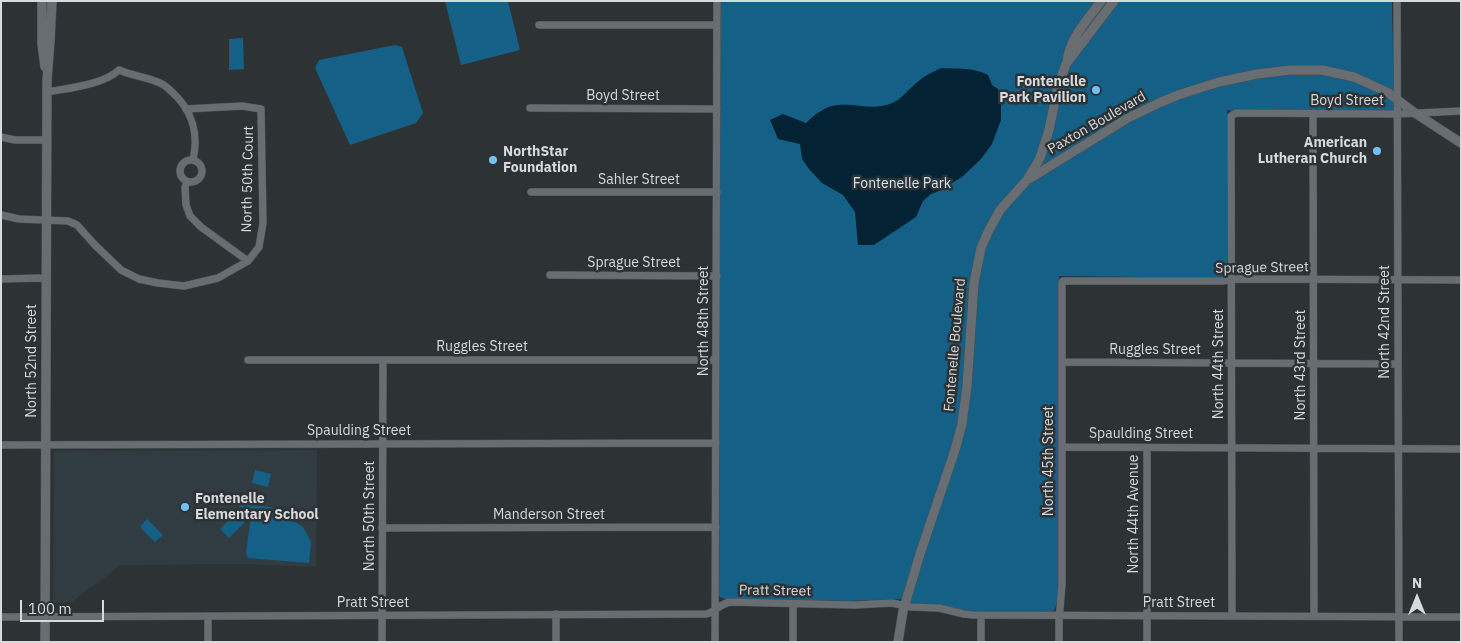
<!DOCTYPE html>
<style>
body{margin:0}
#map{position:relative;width:1462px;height:643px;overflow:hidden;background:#2d3235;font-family:"IBM Plex Sans",sans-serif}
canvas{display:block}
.frame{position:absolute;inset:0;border:2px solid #d7dadc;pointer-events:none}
.north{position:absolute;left:1392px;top:573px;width:50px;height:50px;-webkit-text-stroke:4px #2d3235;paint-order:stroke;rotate:0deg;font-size:14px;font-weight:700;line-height:20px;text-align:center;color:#d7dadc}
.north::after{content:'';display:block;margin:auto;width:18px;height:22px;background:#d7dadc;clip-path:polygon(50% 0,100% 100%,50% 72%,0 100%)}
.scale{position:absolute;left:20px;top:600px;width:84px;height:22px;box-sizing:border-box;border:2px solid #d7dadc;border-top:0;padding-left:6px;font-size:15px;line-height:18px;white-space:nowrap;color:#d7dadc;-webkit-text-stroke:4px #2d3235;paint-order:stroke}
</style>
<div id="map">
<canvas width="1462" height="643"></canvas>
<div class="frame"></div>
<div class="north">N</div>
<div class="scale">100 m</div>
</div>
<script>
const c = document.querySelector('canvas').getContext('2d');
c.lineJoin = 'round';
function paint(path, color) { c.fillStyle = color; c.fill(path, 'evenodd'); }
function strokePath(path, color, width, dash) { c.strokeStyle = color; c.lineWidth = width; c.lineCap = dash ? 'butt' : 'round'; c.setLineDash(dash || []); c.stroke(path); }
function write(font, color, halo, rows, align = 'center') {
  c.font = font + ' "IBM Plex Sans",sans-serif'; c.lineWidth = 5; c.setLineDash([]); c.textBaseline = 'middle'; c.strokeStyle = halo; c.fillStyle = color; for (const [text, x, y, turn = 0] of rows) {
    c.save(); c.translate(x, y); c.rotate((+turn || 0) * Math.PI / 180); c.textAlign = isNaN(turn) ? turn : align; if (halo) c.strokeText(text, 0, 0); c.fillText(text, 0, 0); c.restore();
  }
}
paint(new Path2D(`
 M317 450 316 567 242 564 121 565 72 602 53 603 54 451Z`), '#303b42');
paint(new Path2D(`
 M445 1H508L520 50 461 65Z
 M720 1H1392L1394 111H1233L1227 110V276L1222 278 1059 276V341L1063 537 1058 538C1058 554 1062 602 1053 612H974L914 604 900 599 851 601 725 599 720 597 719 595Z
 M243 38 244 69 229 70V39Z
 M395 45 402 47 423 113 416 123 350 145 315 68 319 60Z
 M255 470 271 474 268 487 252 483Z
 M248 495 258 496 256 504 252 505 271 507 303 527 311 542 309 563 248 558 246 553 252 509 239 507 240 500Z
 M236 513 245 522 229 538 220 529Z
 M147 519 163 535 155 542 140 527Z`), '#156087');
paint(new Path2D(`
 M942 68C958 69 973 67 988 75L992 85 998 89 1001 105V120L992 144 981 159 962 177 939 191 931 194 923 201 916 217 874 245H858L855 212 843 195 822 183 809 169 802 159 800 144 778 139 770 120 783 114 806 123C814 115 825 106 838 105 856 103 874 111 892 103 901 99 905 93 913 86 921 78 931 72 942 68Z`), '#032233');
const street = new Path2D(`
 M1397 1 1399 642
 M539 25H717
 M47 92C68 88 103 85 119 70 133 76 147 77 160 83 165 85 169 89 172 92 192 110 199 134 193 160
 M530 108 717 109
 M1313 113 1314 616
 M1 137 15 140H47
 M180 171a11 11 0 1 1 22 0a11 11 0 1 1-22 0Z
 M187 182 185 187 186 205 190 216 201 227 248 261
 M531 192H717
 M1 215 19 219 68 221 77 225 95 245 121 270 139 279 158 283 184 286 218 278 248 261 259 247 263 223 261 109 242 106 186 109
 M550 275 717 276
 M1 279 40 278 46 280
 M248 360H716
 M1062 362 1398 364
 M1 445 716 443
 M1062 447 1461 449
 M1147 447V642
 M382 528 716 527
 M793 604V642
 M981 615V642
 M208 616V642
 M1232 616 1231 116 1236 113 1397 114 1461 111
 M1 617 706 614C715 612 720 604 730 602L855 605 892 603 911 607 939 608 964 614 973 615 1461 617
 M382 642 383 360
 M556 642V614
 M715 642 717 1
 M1059 642V621L1062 584V282L1063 281H1222L1238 279 1461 280`);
const secondary = new Path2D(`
 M42 1V44L45 67
 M1067 62C1069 38 1088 20 1101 1
 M1029 179 1128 118 1159 103 1178 95 1219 82 1257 74 1290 70H1322L1354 77 1387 92 1415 113 1461 143
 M45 642 47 80 50 41 52 1
 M898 642 903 611 920 554 955 450 962 424 967 386 974 283 981 248 989 230 1000 210 1027 180 1040 158 1049 130 1058 86 1066 64 1114 1`);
strokePath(street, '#4b5052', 8);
strokePath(secondary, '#4b5052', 10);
strokePath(street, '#686d71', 7);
strokePath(secondary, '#686d71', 9);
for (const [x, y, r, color] of [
 [1096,90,5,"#71c1f4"],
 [1377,151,5,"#71c1f4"],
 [493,160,5,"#71c1f4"],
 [185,507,5,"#71c1f4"]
]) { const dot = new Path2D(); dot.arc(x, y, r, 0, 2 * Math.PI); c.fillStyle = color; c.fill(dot); strokePath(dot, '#2d3235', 2); }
write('bold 14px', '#d7dadc', '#2d3235', [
 ["Fontenelle",1086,82],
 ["Park Pavilion",1086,98],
 ["American",1367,143],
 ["Lutheran Church",1367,159],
 ["NorthStar",503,152,"left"],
 ["Foundation",503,168,"left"],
 ["Fontenelle",195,499,"left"],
 ["Elementary School",195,515,"left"]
], 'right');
write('14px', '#d7dadc', '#2d3235', [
 ["Boyd Street",623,96],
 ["Boyd Street",1347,101],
 ["Paxton Boulevard",1097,123,-30],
 ["North 50th Court",248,179,-89],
 ["Sahler Street",639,180],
 ["Sprague Street",634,263],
 ["Sprague Street",1262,268,-1],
 ["North 48th Street",704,321,-90],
 ["North 42nd Street",1385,322,-90],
 ["Fontenelle Boulevard",955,345,-85],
 ["Ruggles Street",482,347],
 ["Ruggles Street",1155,350],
 ["North 52nd Street",32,361,-90],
 ["North 44th Street",1219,364,-90],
 ["North 43rd Street",1301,365,-90],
 ["Spaulding Street",359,431],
 ["Spaulding Street",1141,434],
 ["North 45th Street",1049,461,-90],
 ["North 44th Avenue",1134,514,-90],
 ["Manderson Street",549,515],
 ["North 50th Street",370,516,-90],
 ["Pratt Street",775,591,1],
 ["Pratt Street",373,603],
 ["Pratt Street",1179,603]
]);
write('14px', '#d0e5f4', '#2d3235', [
 ["Fontenelle Park",902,184]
]);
</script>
